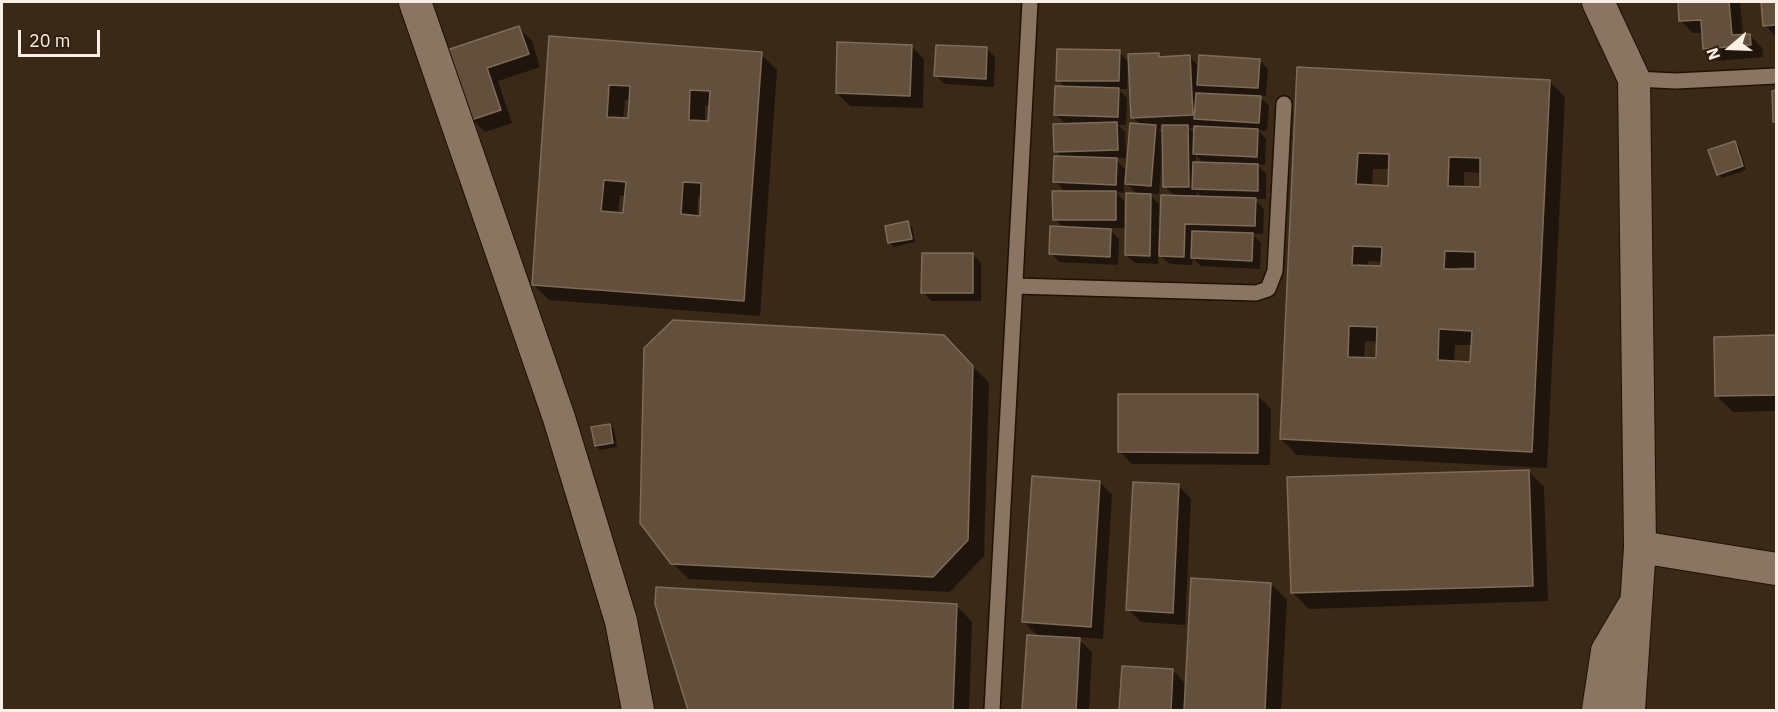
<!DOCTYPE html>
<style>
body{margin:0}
#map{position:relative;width:1778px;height:712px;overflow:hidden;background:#3a2917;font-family:"IBM Plex Sans",sans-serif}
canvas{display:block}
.frame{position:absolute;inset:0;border:3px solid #faefe4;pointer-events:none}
.north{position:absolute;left:1700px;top:18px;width:60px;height:60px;-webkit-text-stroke:4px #301f0e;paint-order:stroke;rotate:251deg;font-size:16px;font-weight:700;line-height:24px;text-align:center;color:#faefe4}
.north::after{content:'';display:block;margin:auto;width:21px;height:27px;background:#faefe4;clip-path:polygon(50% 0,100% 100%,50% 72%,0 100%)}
.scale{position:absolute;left:18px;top:30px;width:82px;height:27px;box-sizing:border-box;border:3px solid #faefe4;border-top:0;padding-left:8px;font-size:18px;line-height:21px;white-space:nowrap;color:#faefe4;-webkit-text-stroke:4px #301f0e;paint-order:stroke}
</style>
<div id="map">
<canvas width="1778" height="712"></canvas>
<div class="frame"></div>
<div class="north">N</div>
<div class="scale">20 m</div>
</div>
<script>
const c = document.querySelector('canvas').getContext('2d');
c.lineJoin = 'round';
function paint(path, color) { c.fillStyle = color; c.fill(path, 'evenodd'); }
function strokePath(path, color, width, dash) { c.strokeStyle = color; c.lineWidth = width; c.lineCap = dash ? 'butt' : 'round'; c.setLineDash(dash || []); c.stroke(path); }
paint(new Path2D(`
 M1679 2H1740L1743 36 1750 35 1762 48 1763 57 1717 61 1704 49 1703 33H1693L1681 21Z
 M1763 2H1776V37L1765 25Z
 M519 28 532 41 540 67 498 81 512 123 485 132 472 119 449 51Z
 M551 38 761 54 777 70 760 316 549 300 533 284ZM625 100H630L629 120 623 119ZM705 105 711 106 710 123H705ZM620 195 627 196 625 215 618 214ZM698 197H702L701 217H697Z
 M911 46 924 59 923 108 850 106 837 93Z
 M986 48 995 57 994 87 945 84 936 76Z
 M1119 52 1129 62H1128L1127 89H1118L1127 98 1126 125H1118L1125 132 1126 158H1114L1125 169 1124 193 1116 192 1124 201V224H1127L1138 195 1126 183 1141 126 1133 117 1158 55 1162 58 1190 57 1199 67 1259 60 1268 69 1266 96H1259L1269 106 1267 131 1258 130 1266 139 1265 165 1257 164 1266 174V199H1254L1264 209 1263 234 1251 233 1261 243 1260 269 1201 266 1193 258 1192 265 1170 264 1161 256 1176 197 1165 187 1164 156H1162L1159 194 1148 193 1159 204 1158 264 1135 263 1126 255 1127 228H1108L1119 239 1118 265 1059 262 1051 253 1064 228 1054 219 1066 192 1055 181 1062 158 1056 151 1067 125 1055 114 1066 88 1058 80ZM1189 128H1195V135ZM1158 129H1164V135ZM1196 155 1204 164H1196ZM1197 192 1203 198H1184V195H1197Z
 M1299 68 1549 81 1565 97 1547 468 1297 455 1281 439ZM1373 169H1390L1389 187 1372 186ZM1464 172 1482 173 1481 188H1464ZM1368 261 1383 262V268L1368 267ZM1460 267H1477V271L1460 270ZM1365 341 1378 342V360L1364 359ZM1455 345H1472V363L1454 362Z
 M1735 143 1739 147 1746 170 1722 178 1718 174Z
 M907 223 912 227 915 242 894 247 890 243Z
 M973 255 981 263V301H931L923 292Z
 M1776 336V411L1733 412 1717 396 1715 338Z
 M960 353 989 383 984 556 950 592 689 579 672 563Z
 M1258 396 1271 409 1270 465 1132 464 1120 451Z
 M610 425 614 429 617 447 600 450 596 446Z
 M1528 471 1544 487 1548 601 1309 609 1292 592Z
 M1100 482 1112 495 1103 639 1076 637 1092 652 1089 710H1024L1028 636 1039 637 1024 622Z
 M1179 486 1191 499 1185 625 1141 622 1128 609Z
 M1271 584 1287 600 1281 710H1121L1123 668 1173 671 1187 685Z
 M657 604 956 605 972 622 969 710H689Z`), '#0007');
const building = new Path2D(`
 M1678 2H1729L1732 35 1750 34 1751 45 1703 49 1701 20 1679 21Z
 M1761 2H1776V25L1763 26Z
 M519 26 529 54 487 68 501 110 471 120 447 50Z
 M549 36 762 52 744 301 532 285ZM609 85 630 86 628 118 607 117ZM690 90 710 91 708 121 689 120ZM604 180 626 182 623 213 601 211ZM683 182 701 183 700 216 681 214Z
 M837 42 912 45 910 96 836 93Z
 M936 45 987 47 986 79 934 76Z
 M1057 49 1120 50 1119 81H1056Z
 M1159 53V57L1190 55 1193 115 1131 118 1128 54Z
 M1199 55 1260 59 1258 88 1197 85Z
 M1297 67 1550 80 1532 452 1280 439ZM1358 153 1389 154 1388 186 1356 184ZM1449 157 1480 158V187L1448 186ZM1353 246 1382 247 1381 266 1352 265ZM1445 251 1475 252V269H1444ZM1349 326 1377 327 1376 358 1348 357ZM1439 329 1472 331 1470 362 1438 360Z
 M1055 86 1119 88 1118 117 1054 115Z
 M1776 90V122H1773L1772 91Z
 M1196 93 1261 96 1259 123 1194 119Z
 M1117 122 1118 150 1054 152 1053 124Z
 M1130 123 1156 125 1151 186 1125 184Z
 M1162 125H1188L1189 187H1163Z
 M1194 126 1258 129 1257 157 1193 154Z
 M1735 141 1743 166 1717 175 1708 150Z
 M1054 156 1117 158 1116 185 1053 182Z
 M1193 162 1258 164V191L1192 189Z
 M1052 191H1116V220H1053Z
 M1126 193 1151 194 1150 256 1125 255Z
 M1161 195 1256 198 1255 226 1185 224 1184 257 1159 256Z
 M908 221 912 239 888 243 885 226Z
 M1050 226 1111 229 1110 257 1049 254Z
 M1192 231 1253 233 1252 261 1191 258Z
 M922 253H973V293H921Z
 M673 320 944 335 973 366 968 540 933 577 671 564 640 523 644 348Z
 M1776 335V395L1715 396 1714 337Z
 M1118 394H1258V453L1118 452Z
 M610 424 613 443 595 446 591 427Z
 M1529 470 1533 586 1291 593 1287 477Z
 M1032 476 1100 481 1091 627 1022 622Z
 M1133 482 1179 484 1173 613 1126 610Z
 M1191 578 1271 583 1265 710H1184Z
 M656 587 957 604 953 710H688L655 604Z
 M1027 635 1080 638 1076 710H1022Z
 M1122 666 1173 669 1171 710H1119Z`);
paint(building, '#624f3c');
strokePath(building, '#7f6c58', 1.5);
const service = new Path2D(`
 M1634 79 1676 81 1776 76
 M1015 286 1256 293 1268 289 1275 271 1284 104
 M992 710 1030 2`);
const minor = new Path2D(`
 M415 2 559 418 621 621 638 710
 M1598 2 1634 79 1640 547 1629 710
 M1640 547 1776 569
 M1598 710 1607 651 1633 607`);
strokePath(service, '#211102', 18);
strokePath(minor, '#211102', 34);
strokePath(service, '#897562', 15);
strokePath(minor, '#897562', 32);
</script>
